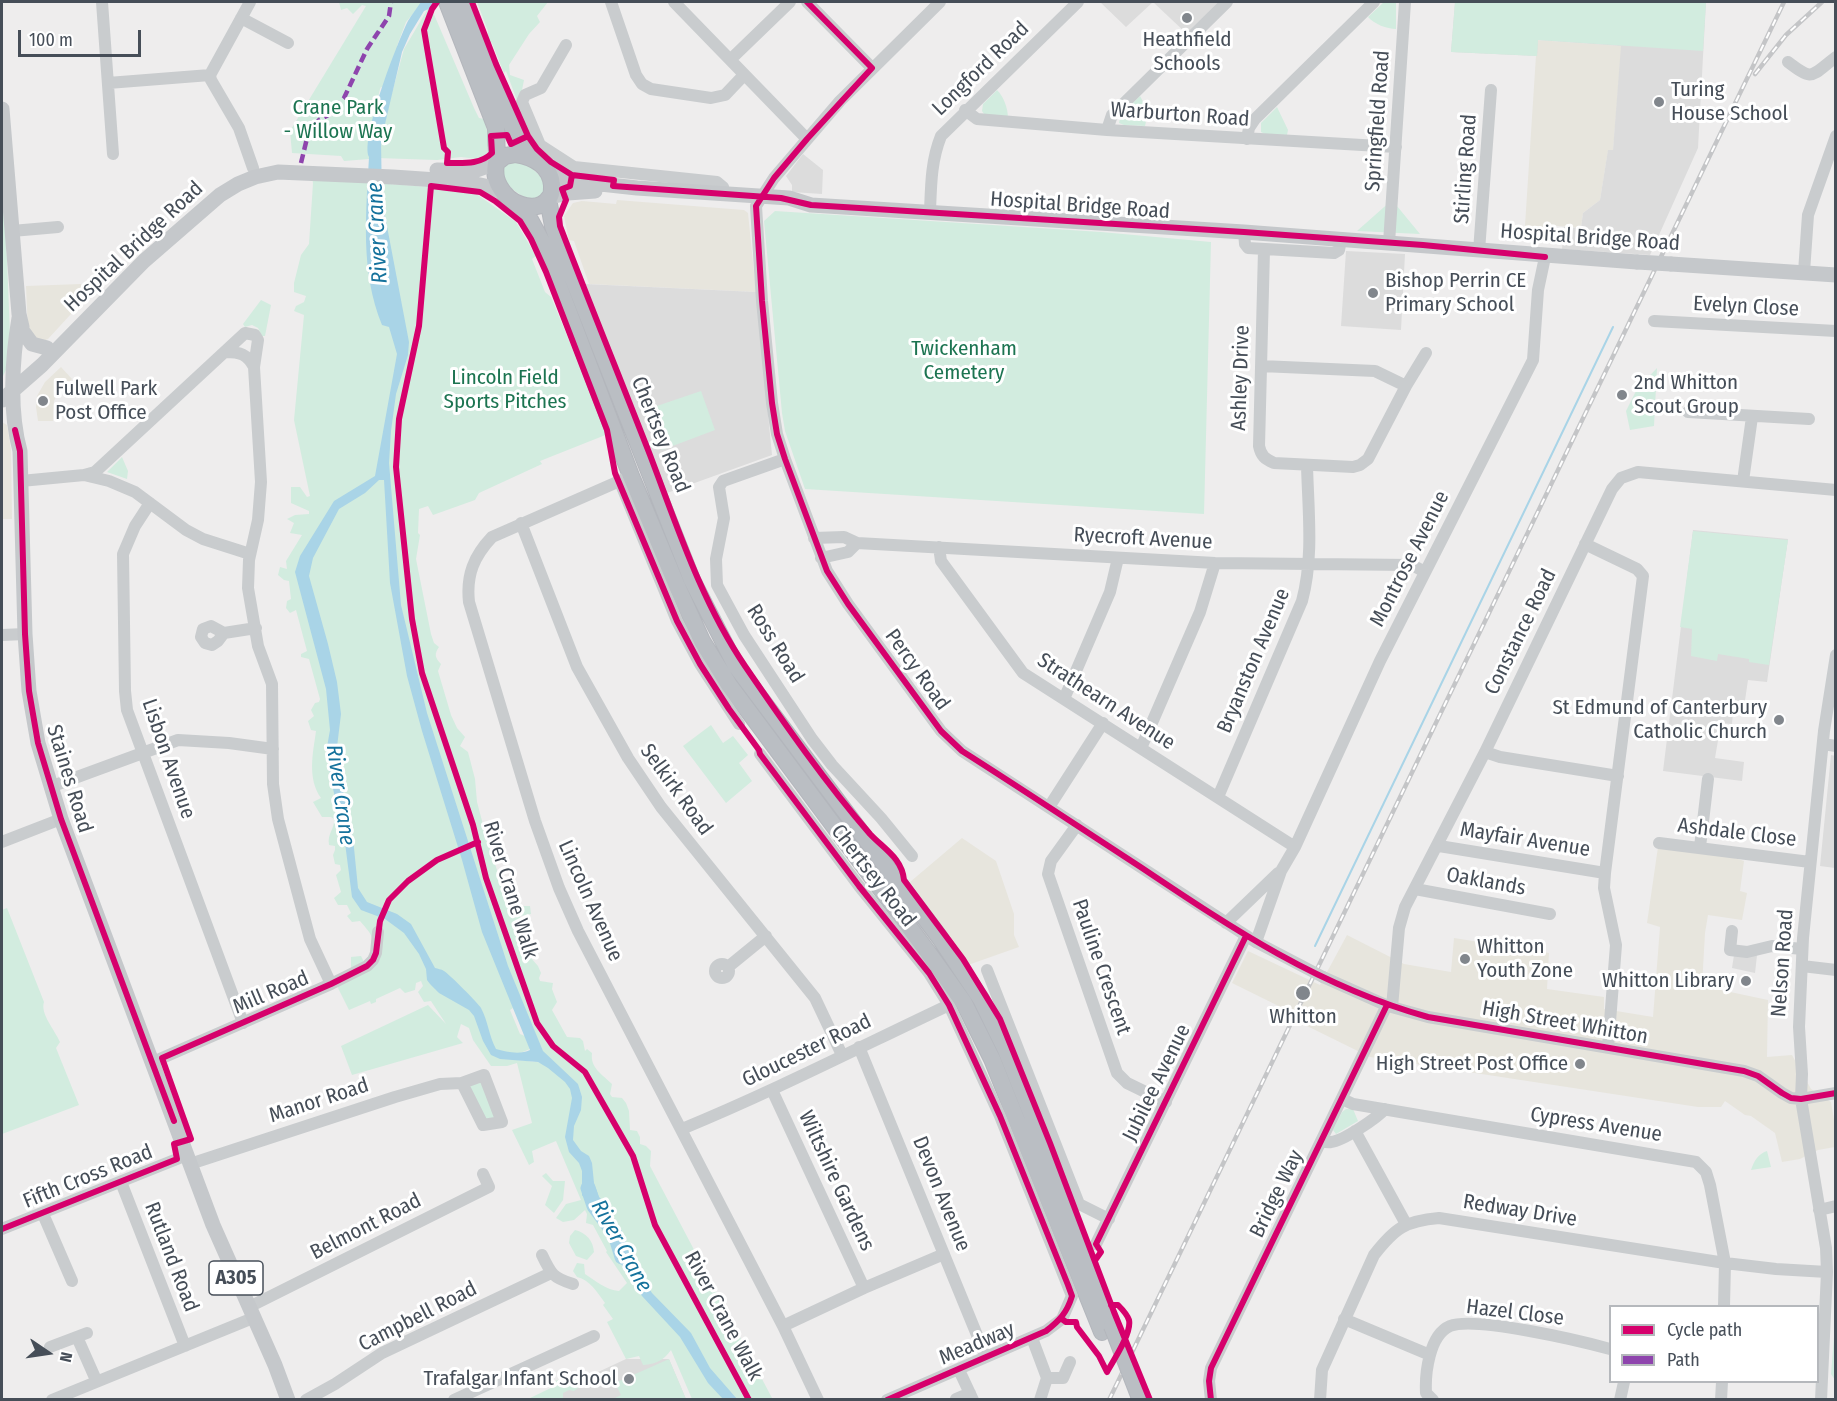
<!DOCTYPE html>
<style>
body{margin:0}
#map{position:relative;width:1837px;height:1401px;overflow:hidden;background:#eeeded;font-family:"Fira Sans Condensed",sans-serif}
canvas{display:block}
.frame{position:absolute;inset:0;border:3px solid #464e58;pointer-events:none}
.legend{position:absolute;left:1609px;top:1305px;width:210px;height:78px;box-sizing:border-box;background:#fff;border:2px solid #b5b8bc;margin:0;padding:8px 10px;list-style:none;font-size:18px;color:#464e58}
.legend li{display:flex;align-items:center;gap:12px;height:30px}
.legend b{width:30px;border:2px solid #b5b8bc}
.north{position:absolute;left:18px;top:1323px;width:60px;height:60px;-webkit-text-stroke:4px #fff;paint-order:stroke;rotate:103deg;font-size:16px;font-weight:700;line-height:24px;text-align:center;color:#464e58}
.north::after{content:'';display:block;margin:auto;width:21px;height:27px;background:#464e58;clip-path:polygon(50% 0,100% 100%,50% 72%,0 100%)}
.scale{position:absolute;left:18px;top:30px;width:123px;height:27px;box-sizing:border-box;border:3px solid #464e58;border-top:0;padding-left:8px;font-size:18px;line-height:21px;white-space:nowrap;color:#464e58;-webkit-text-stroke:4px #fff;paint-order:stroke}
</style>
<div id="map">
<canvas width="1837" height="1401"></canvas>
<div class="frame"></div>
<ul class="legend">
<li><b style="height:8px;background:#d6006c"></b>Cycle path</li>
<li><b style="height:8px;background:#8e44ad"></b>Path</li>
</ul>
<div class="north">N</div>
<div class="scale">100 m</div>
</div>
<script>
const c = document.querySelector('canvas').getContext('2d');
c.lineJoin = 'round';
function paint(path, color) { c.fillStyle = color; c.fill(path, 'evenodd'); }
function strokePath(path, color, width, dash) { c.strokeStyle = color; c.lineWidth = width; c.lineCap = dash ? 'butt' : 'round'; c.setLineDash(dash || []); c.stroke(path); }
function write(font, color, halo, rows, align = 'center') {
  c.font = font + ' "Fira Sans Condensed",sans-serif'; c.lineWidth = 6; c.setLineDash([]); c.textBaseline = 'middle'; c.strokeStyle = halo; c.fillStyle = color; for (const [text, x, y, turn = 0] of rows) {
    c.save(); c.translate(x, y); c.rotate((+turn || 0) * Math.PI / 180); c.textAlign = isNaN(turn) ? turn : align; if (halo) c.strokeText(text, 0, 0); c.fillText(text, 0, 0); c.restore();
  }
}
paint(new Path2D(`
 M1537 40 1622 46 1613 151H1608L1600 200 1583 213 1581 228 1547 225 1541 239 1524 241Z
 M617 200 744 210 748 213 756 292 589 284 574 241 569 240 564 216 573 203 582 201 616 204Z
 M81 284 82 302 48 339 41 342 28 333 26 286Z
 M61 367 72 379 58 393 54 401 53 421H38L36 407 37 396 45 382Z
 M2 422 7 425 11 449 12 519H2Z
 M962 838 996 861 1014 914V935L1019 947 968 965 910 882Z
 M1658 847 1728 856 1744 861 1740 891 1747 893 1742 920 1708 915 1705 933 1702 986 1768 1000 1767 1057 1792 1055 1811 1089 1831 1102 1835 1126V1147L1818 1150 1800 1159 1782 1162 1775 1133 1751 1116 1745 1115 1725 1101 1721 1107H1698L1370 1057 1307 1026 1309 1021 1232 983 1248 951 1320 985 1347 935 1404 964 1451 972 1454 938 1549 953 1547 989 1604 997V1009L1653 1017 1660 927 1647 923Z`), '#e7e5dd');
paint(new Path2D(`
 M1100 2H1153L1126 27Z
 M1153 2H1220L1187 34Z
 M1455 2H1706L1698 148 1650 255 1562 249 1564 227 1581 228 1583 213 1600 200 1608 150H1613L1621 46 1538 40 1537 56 1451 52Z
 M803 154 823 170 822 194 792 192V185L786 176Z
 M1346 251 1405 254 1401 330 1341 326Z
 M585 284 756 292 772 455 667 493Z
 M1693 530 1788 539 1767 682 1748 680 1743 714 1733 713 1732 724 1721 723 1715 758 1744 762 1742 781 1663 771Z
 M1831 755 1836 756 1835 868 1820 866Z
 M1734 955H1757L1755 973 1732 968Z
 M626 1359H669L686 1399 538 1400Z`), '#dcdcdc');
paint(new Path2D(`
 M339 2H423L406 22 397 46H399L387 90 381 87 380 89 370 133 369 159 344 161 341 156 292 153 290 131 366 6 362 5 353 14 347 8 341 10Z
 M477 2H548L537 16 540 22 529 34 509 65 510 75 524 80 522 90 527 127 506 71 504 73 492 43 487 40 488 31Z
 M1384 2H1396V29C1387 29 1374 24 1368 17Z
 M1455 2H1706L1703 51 1538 40 1537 56 1451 52Z
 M430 5 474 108 479 118 484 119 489 138 493 141 487 147V156L477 159 461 157 437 160 377 158 390 100 404 49Z
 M997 90C1004 97 1008 109 1008 118L984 114 982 111 983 104Z
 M1140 96C1145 104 1148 117 1145 126L1124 125 1119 123 1121 114Z
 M1277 107 1288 130 1287 135 1265 134 1261 132V123Z
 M514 159C530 167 548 174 543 195L531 200C515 193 501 184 504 165Z
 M312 178 429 187V188L475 193 516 222 536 256 532 259 545 292 551 297 608 434 540 461 542 464 479 493 475 500 433 515 428 506 419 509 418 533 420 535 416 559 431 634 434 643 439 647C434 654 435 658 441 664L438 671 451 715 457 728 465 737 460 746 468 752 475 779 477 802 485 832 490 831V825L495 824 501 826 499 838H489L485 834 499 876 503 872 507 884 505 889 510 903 520 906H530L531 914 520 916 522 922 519 927 531 958 538 966 541 973 539 978 540 981 553 983 552 989 557 1002 552 1010 567 1037 580 1038 583 1041 585 1051 587 1049 592 1053C590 1068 602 1074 612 1084L610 1094 612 1097 622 1098 626 1103 629 1111 630 1130 637 1131 640 1137V1144L646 1146 651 1151 650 1166 772 1398 769 1400 692 1399 671 1350C664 1360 656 1364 643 1365L639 1356 626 1359 607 1322 613 1319 603 1305 605 1303C597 1292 590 1280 577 1277L573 1271 577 1263 584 1264 585 1274C596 1281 606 1290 619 1291L627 1283 606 1252 607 1251 593 1225 586 1223 587 1214 585 1210 574 1220 563 1222 556 1218 566 1204 581 1200 556 1141 532 1151 534 1162 529 1165 512 1130 532 1123 517 1063 507 1066H491L473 1040 469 1028 461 1024 457 1037 463 1043 352 1075 341 1046 428 1005 446 1024 431 1001 424 1002 418 992 423 986 421 981 416 983 415 990 405 993 400 988 376 999V1002L371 1004 370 1001 349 1010 335 982 351 970V957L361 956 365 964 371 961C373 938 376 939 360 921L352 922 347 916 351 913 347 905H338L334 898 341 892 336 875 341 870 340 865 335 864 333 855 335 850V846L329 845C327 833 335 829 334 819L331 817H322L313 802 321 798C307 778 313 753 316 731L311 730 308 721 314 716 311 710 315 703 319 702 320 699 309 659 301 657V654L307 651 296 610 290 613 286 608 287 601 291 599 289 581 284 580 278 575 280 567 287 569 286 561 302 535 290 533 294 523 287 519 295 515 309 514V511L291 503V487H300L307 497 310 496 294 420 304 315 294 311 296 306 304 302 306 296 294 292V283L301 255 309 244 313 183ZM513 1008 521 1024 532 1025 546 1063 518 1060V1054L530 1049 525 1036 520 1034 510 1010Z
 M1392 200 1420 234 1357 231Z
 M2 201 5 208 11 360 2 378Z
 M775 211 1101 232 1211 242 1204 514 805 489 785 431 782 413 764 221Z
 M261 300 271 305 265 336H262L258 328 252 325 245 327 243 324Z
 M1657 368 1654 426 1630 430 1626 411 1637 389Z
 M701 391 715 430 662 450 648 409Z
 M122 457 128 471 127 479 107 472Z
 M1693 531 1788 540 1769 665 1749 662V659L1718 654 1717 661 1691 656 1692 629 1680 627Z
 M711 725 723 743 733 736 748 755 739 763 752 781 726 803 683 746Z
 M7 908 44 1002C40 1014 55 1030 60 1042L56 1048 79 1105 2 1134V910Z
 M483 1082 495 1119H485L469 1091 471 1085Z
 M1346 1109H1353L1358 1121 1336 1134 1333 1130 1342 1112Z
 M1767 1151 1771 1167 1751 1170C1754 1161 1758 1154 1767 1151Z
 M546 1173 553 1181H565L563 1200 554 1213 545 1205 552 1186 542 1176Z
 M575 1230C587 1233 593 1241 594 1252L587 1260 576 1256 569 1243 570 1236Z
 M1835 1325V1380L1831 1374Z
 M669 1359 686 1399H613L621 1395 615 1383Z
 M573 1372 582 1380 578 1388 574 1391 569 1390 563 1393V1399H528L555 1386V1381L567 1377Z`), '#d2ecdf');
paint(new Path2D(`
 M421 2H436L431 8 424 11 410 34 402 52 381 141 382 200 409 342 408 355 396 394 391 431 389 463 401 605 427 713 508 966 543 1051 578 1084 582 1097 581 1110 574 1126 573 1140 581 1151 589 1156 592 1163 594 1183 599 1197 607 1205 619 1228 625 1239 627 1248 643 1279 652 1293 691 1333 710 1368 737 1399H723L708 1383 680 1337 642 1296 618 1259V1255L613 1248 616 1236 601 1212 587 1202 582 1195V1171L579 1163 569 1152 565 1137 572 1098 570 1089 565 1082 548 1068 538 1062 500 1059 491 1055 483 1041 474 1016 469 1010 439 993 430 984 427 980 426 969 419 954 404 933 385 919 361 910 352 897 345 843 330 775 327 747 330 730 326 689 295 572 300 556 334 501 375 476 397 354 389 327 382 325C360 271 366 214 369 157 360 138 398 41 408 21 412 14 417 8 421 2ZM379 480H384L390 583 407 676 422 731 462 860 482 932 530 1050C520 1055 506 1052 496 1049 489 1036 488 1021 481 1008 480 1005 448 973 444 971 441 969 438 969 435 968L411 924 397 914 367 902 358 888 353 838 338 767 337 747 341 714 337 682 328 644 309 576 313 558 339 509 365 493Z`), '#a9d4e7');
strokePath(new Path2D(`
 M1315 946 1613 327`), '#a9d4e7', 2);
strokePath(new Path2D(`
 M588 1188 594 1206 615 1234 622 1257`), '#a9d4e7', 15);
const highway = new Path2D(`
 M447 2 496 128 497 161
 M464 2 516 136 528 156
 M516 154C534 157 550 165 552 185 552 189 552 195 549 198 538 214 513 205 504 193 496 183 494 175 496 163L505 156Z
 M548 199 553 226 561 248 692 580 736 666 940 938 981 999 1006 1050 1030 1110 1110 1321
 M515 203 529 218 542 242 631 476 677 586 702 641 729 685 927 951 964 1003 992 1059 1102 1332`);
strokePath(highway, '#b3b6bc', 18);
strokePath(new Path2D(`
 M102 2 113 154
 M611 2 636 75 642 84 651 89 711 98 725 95 744 75
 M674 2 807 139
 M807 2 872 68
 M940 2 840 101 774 178 756 206 762 301 772 403 777 434 785 459 827 571 848 604 941 731 962 751 1256 942 1281 871 1295 847 1380 661 1533 360 1538 290 1545 257
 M241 18 288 43
 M566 45 541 88 525 95 522 102 540 145 574 167 717 182 723 187 725 194
 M731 59 790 2
 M1788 62C1814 82 1811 76 1836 57
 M210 75 211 80 239 128 253 168
 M210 75 250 2
 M108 83 210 75
 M965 110 977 119 1107 130 1396 147
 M1107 130 1112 115 1227 2
 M1247 139 1249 128 1255 119 1374 2
 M930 212C931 185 931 161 941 136L1078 2
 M12 231 58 227
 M1244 232 1245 244 1248 248 1334 253 1339 250 1341 240
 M1389 243 1405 2
 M1264 250 1259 446C1261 456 1265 459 1274 463L1353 467 1360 465 1368 459 1406 386 1426 353
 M1479 251 1491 90
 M1804 272 1808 215 1836 136
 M1654 321 1836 331
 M226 352C240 352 247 354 254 367L261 482 258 520 249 560 248 588 258 646 272 684 273 784 278 819 310 939 331 984
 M1261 366 1375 371 1406 386
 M1688 412 1809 419
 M785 459 723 481 719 487 724 518 716 559 717 585 744 635 812 739 832 765 881 818 912 856
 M84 475 95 472 245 333 255 335 258 340 254 367
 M631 476 492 537C474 556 466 575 469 602L535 821 559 888 578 931 783 1326 818 1400
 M21 481 84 475 109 481 135 492 186 530 203 539 250 554
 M1743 481 1752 417
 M620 482 677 621 700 664 739 724
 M150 503 135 526 123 554 125 691 127 710 243 1023
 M521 523 577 667 628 758 661 807 815 998 842 1055
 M814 538 844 537 857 543 1215 563 1412 565 1425 572
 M1585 544 1637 569 1643 576 1605 873 1604 888 1616 945 1608 1047
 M939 547 941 561 1023 673 1295 847
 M821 558 848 552 857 543
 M224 633 218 641 212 645 205 643 201 637 203 629 211 626 224 633 256 628
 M2 635 25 634
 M1064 699 1110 592 1118 558
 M1823 744 1836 746
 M1141 748 1200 612 1215 563
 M1485 752 1500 757 1618 776
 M760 754 859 886 929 973 949 1005 1000 1116 1072 1296 1062 1319 1046 1331 887 1400
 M50 787 178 740 229 743 273 749
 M1218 797 1302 601C1314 557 1308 509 1307 465
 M1049 807 1103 723
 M1077 825 1051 861 1048 874 1117 1073 1127 1083 1166 1102
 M2 842 61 819
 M1659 843 1810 862
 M1439 846 1605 873
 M1700 847 1708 779
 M1415 889 1550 914
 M1226 923 1278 873
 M1732 931 1730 950 1747 952 1772 946 1802 949
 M715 971a7 7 0 1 1 14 0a7 7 0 1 1-14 0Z
 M1802 966 1836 970
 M728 967 766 936
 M987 970 1079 1204 1109 1219
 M1323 977 1388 1006 1428 1017 1744 1071 1758 1076 1782 1093 1791 1098 1801 1099 1836 1093
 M1392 1007 1399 928 1405 907 1485 752 1612 489 1621 478 1638 472 1836 490
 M859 1047 986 1357
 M153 1062 331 984 367 966 373 960 376 953 378 932
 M772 1090 864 1288
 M1342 1099 1353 1104 1696 1162 1706 1172 1710 1185 1725 1263 1724 1306
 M682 1129C772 1092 860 1047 949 1005
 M1355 1131 1406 1224
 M1321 1141C1325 1142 1328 1143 1331 1142 1343 1141 1377 1118 1385 1109
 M190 1164 395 1097 440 1084 462 1083 484 1075 502 1122 483 1125 462 1083
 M121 1182 185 1346
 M1819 1210 1836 1206
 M43 1214 72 1281
 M2 1229 187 1155
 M1096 1244 1246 936
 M542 1255C551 1274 553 1278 573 1284
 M249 1307 489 1187 483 1174
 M1344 1319 1430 1355
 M783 1326 864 1288 944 1254
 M77 1337 96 1380
 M1032 1338 1047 1378 1040 1400
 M50 1347 87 1333
 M959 1370 973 1400
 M1047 1378H1063L1070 1362
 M956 1399 970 1393
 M52 1400 253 1318
 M306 1400 335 1384 382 1353 551 1273
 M454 1400 594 1336
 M1211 1400 1209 1381 1211 1368 1387 1005
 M1320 1400 1322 1370 1374 1255C1395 1228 1405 1221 1439 1218L1725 1263 1776 1269 1827 1272
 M1433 1400 1426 1393C1425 1374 1429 1335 1450 1326 1475 1316 1581 1341 1610 1349
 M1620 1400 1624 1382
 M1721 1400 1722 1382
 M1821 1400 1827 1272 1826 1248 1801 1099 1802 1074 1799 1027 1803 938 1824 731 1836 655`), '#c9ccce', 12);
strokePath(new Path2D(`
 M2 109 19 314 22 327
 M547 169 564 180 637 188 789 198 811 205 1244 232 1637 262
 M437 170 474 171 496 163
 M550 197 568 193 595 191
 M1671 264 1836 275
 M19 318C12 359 9 411 20 451L25 634 29 691 38 743 61 819 213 1225 275 1365 288 1400
 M24 333 32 344 47 348
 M2 400 42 365 144 261 220 195 238 184 255 177 278 172 393 177 466 182 490 187 504 193`), '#c5c8cb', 15);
strokePath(highway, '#babec3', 16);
const rail = new Path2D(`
 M1755 74 1786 35 1822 2
 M1109 1400 1784 2`);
strokePath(rail, '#c4c5c7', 4.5);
strokePath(rail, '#fff', 2, [7]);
const highwayBridge = new Path2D(`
 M1112 1326 1140 1398`);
strokePath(highwayBridge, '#b3b6bc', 18, []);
strokePath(new Path2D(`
 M1256 942 1323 977`), '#c9ccce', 12);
strokePath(new Path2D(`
 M1637 262 1671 264`), '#c5c8cb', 15);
strokePath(highwayBridge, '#babec3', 16);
strokePath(new Path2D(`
 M301 163 309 130 319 120 330 114 344 98 367 49 389 16 391 2`), '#8e44ad', 4.5, [9, 4.5]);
strokePath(new Path2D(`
 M437 2 432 9 424 30 444 148 448 152 447 163C463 163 480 165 492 153L491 136 507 135 511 144 528 136
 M472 2 496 64 528 136 537 149 551 162 572 175 614 180 613 186 781 198 811 205 1244 232 1423 245 1545 257
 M807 2 872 68 807 139 774 178 756 206 762 301 772 403 777 434 785 459 827 571 848 604 941 731 962 751C1022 789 1082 829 1142 868 1233 929 1320 987 1428 1017L1744 1071 1758 1076 1782 1093 1791 1098 1801 1099 1836 1093
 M572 175 570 186 562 189 566 200 559 217 560 226C589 302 620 378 650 455 677 526 702 603 745 666 784 723 825 782 870 834 884 849 902 858 904 880L963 959 1000 1019 1050 1143 1114 1312 1150 1400
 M15 430 20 451 25 634 29 691 38 743 61 819 174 1121
 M2 1229 177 1159 174 1144 191 1139 162 1058 331 984 367 966 373 960 376 953 380 921 389 900 408 881 437 860 478 842
 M1096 1259 1101 1252 1096 1244 1246 936
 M1062 1319 1066 1322H1076L1077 1327 1099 1356 1107 1372C1113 1361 1132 1333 1129 1320 1127 1314 1122 1309 1118 1305H1111
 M749 1400 655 1225 633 1156 585 1072 553 1046 537 1023 486 878 473 825 422 673 412 619 396 467 399 419 419 326 431 186 480 192 495 201 520 221 531 239 546 272 607 430 615 473 677 621 700 664 729 709 759 750 760 754 859 886 929 973 949 1005 1000 1116 1068 1285 1072 1296C1067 1313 1059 1321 1046 1331L887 1400
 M1211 1400 1209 1381 1211 1368 1387 1005`), '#d6006c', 6);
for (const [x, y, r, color] of [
 [1187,18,6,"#81868c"],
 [1659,102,6,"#81868c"],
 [1373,293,6,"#81868c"],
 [1622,395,6,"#81868c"],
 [43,401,6,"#81868c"],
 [1779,720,6,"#81868c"],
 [1465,959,6,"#81868c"],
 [1746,981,6,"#81868c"],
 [1303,993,8,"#81868c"],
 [1580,1064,6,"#81868c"],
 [629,1379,6,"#81868c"]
]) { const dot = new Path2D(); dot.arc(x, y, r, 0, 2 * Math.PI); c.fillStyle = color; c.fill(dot); strokePath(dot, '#fff', 2); }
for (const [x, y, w] of [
 [236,1278,54]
]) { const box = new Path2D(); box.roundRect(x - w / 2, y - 17, w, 34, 4.5); c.fillStyle = '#fff'; c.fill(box); strokePath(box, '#464e58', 1.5); }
write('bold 20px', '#464e58', null, [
 ["A305",236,1278]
]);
write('21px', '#464e58', '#fff', [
 ["Heathfield",1187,40,"center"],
 ["Schools",1187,64,"center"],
 ["Turing",1671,90],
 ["House School",1671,114],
 ["Bishop Perrin CE",1385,281],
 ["Primary School",1385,305],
 ["2nd Whitton",1634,383],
 ["Scout Group",1634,407],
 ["Fulwell Park",55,389],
 ["Post Office",55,413],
 ["St Edmund of Canterbury",1767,708,"right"],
 ["Catholic Church",1767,732,"right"],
 ["Whitton",1477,947],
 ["Youth Zone",1477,971],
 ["Whitton Library",1734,981,"right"],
 ["Whitton",1303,1017,"center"],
 ["High Street Post Office",1568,1064,"right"],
 ["Trafalgar Infant School",617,1379,"right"]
], 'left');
write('21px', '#464e58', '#fff', [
 ["Longford Road",981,69,-44],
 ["Warburton Road",1180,115,4],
 ["Springfield Road",1378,121,-86],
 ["Stirling Road",1466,169,-86],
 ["Hospital Bridge Road",1080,206,4],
 ["Hospital Bridge Road",1590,238,4],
 ["Hospital Bridge Road",134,247,-43],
 ["Evelyn Close",1746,307,3],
 ["Ashley Drive",1241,378,-88],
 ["Chertsey Road",660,435,68],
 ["Ryecroft Avenue",1143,539,3],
 ["Montrose Avenue",1410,559,-63],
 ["Constance Road",1521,632,-64],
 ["Ross Road",775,644,58],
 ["Bryanston Avenue",1254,661,-67],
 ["Percy Road",917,670,54],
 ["Strathearn Avenue",1106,702,33],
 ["Lisbon Avenue",168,759,71],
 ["Staines Road",69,779,73],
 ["Selkirk Road",676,790,54],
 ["Ashdale Close",1737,833,7],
 ["Mayfair Avenue",1525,840,9],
 ["Chertsey Road",873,876,52],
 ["Oaklands",1486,882,10],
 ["River Crane Walk",510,890,73],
 ["Lincoln Avenue",590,901,66],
 ["Nelson Road",1783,963,-86],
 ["Pauline Crescent",1101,967,71],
 ["Mill Road",271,993,-23],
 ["High Street Whitton",1565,1023,10],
 ["Gloucester Road",807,1051,-26],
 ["Jubilee Avenue",1157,1083,-64],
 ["Manor Road",319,1101,-18],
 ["Cypress Avenue",1596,1125,9],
 ["Fifth Cross Road",88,1177,-22],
 ["Wiltshire Gardens",836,1181,65],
 ["Devon Avenue",941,1194,68],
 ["Bridge Way",1277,1194,-64],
 ["Redway Drive",1520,1211,9],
 ["Belmont Road",366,1227,-27],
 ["Rutland Road",171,1257,69],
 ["Hazel Close",1515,1313,7],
 ["River Crane Walk",723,1316,62],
 ["Campbell Road",418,1317,-27],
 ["Meadway",977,1344,-23]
]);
write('21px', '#1c7451', '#fff', [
 ["Crane Park",338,108],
 ["- Willow Way",338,132],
 ["Twickenham",964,349],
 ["Cemetery",964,373],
 ["Lincoln Field",505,378],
 ["Sports Pitches",505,402]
]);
write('italic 22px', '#15729c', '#fff', [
 ["River Crane",378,233,-93],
 ["River Crane",340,795,82],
 ["River Crane",621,1246,61]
]);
</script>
